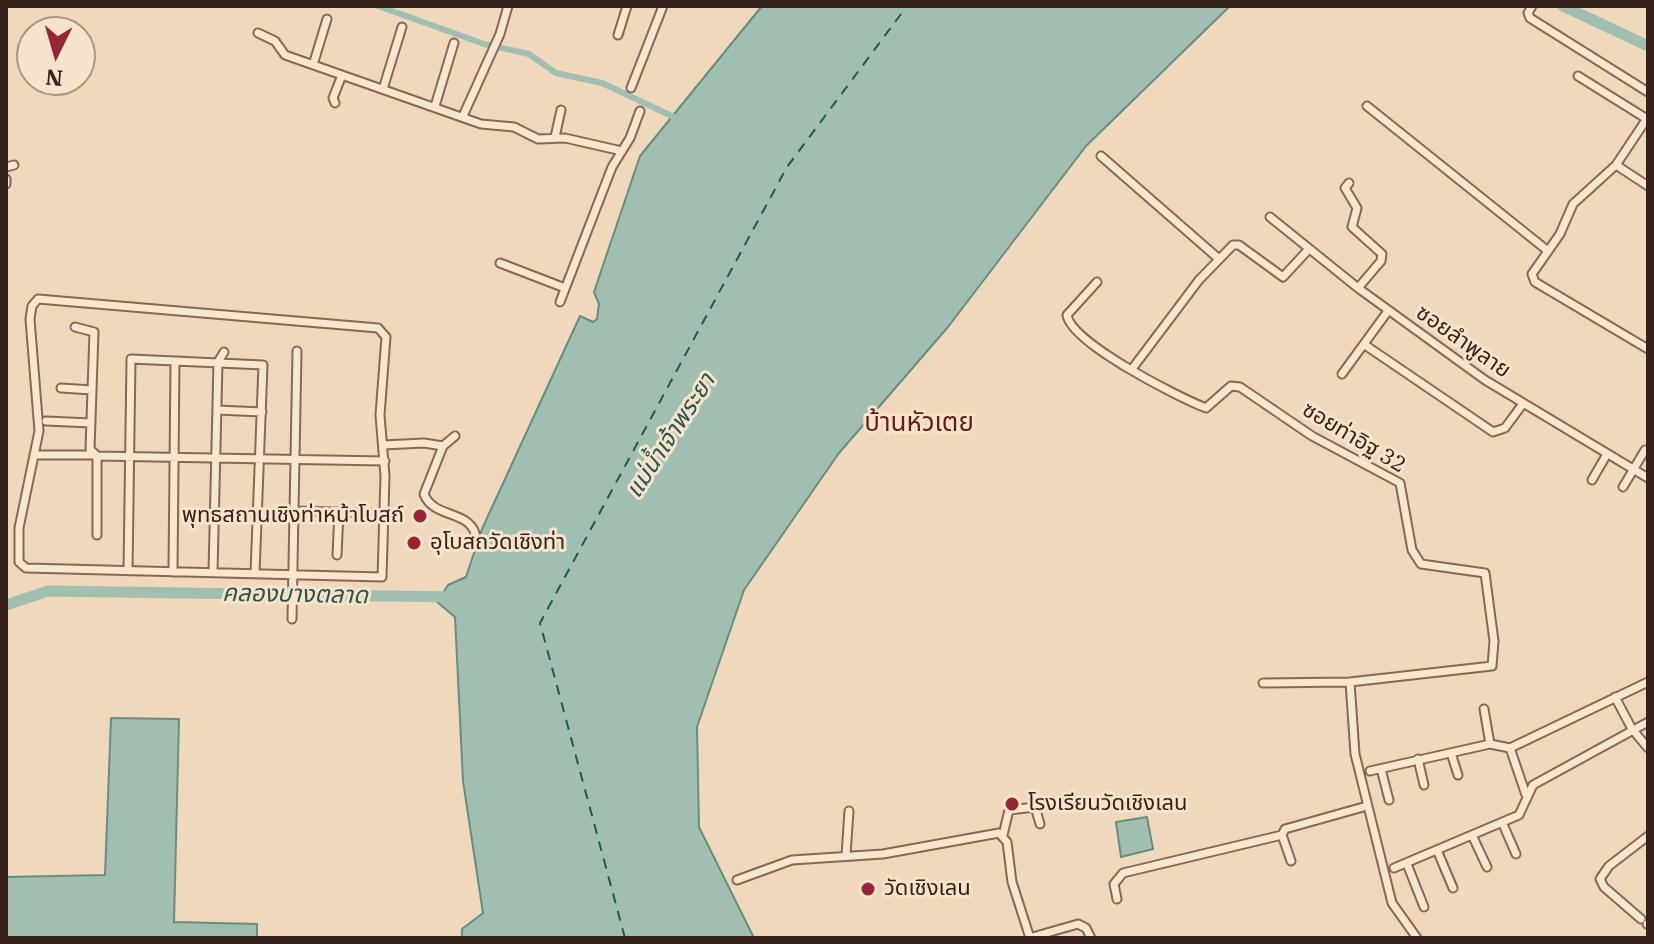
<!DOCTYPE html>
<meta charset="utf-8">
<style>
body{margin:0}
#map{position:relative;width:1654px;height:944px;overflow:hidden;background:#efd8bc;font-family:"IBM Plex Serif",serif}
canvas{display:block}
.frame{position:absolute;inset:0;border:8px solid #35231b;pointer-events:none}
.north{position:absolute;left:16px;top:16px;width:80px;height:80px;box-sizing:border-box;background:#f6e3cc;border:2px solid #a99685;border-radius:50%;rotate:185deg;font-size:22px;font-weight:700;line-height:32px;text-align:center;color:#35231b}
.north::after{content:'';display:block;margin:auto;width:28px;height:36px;background:#972437;clip-path:polygon(50% 0,100% 100%,50% 72%,0 100%)}
</style>
<div id="map">
<canvas width="1654" height="944"></canvas>
<div class="frame"></div>
<div class="north">N</div>
</div>
<script>
const c = document.querySelector('canvas').getContext('2d');
c.lineJoin = 'round';
function paint(path, color) { c.fillStyle = color; c.fill(path, 'evenodd'); }
function strokePath(path, color, width, dash) { c.strokeStyle = color; c.lineWidth = width; c.lineCap = dash ? 'butt' : 'round'; c.setLineDash(dash || []); c.stroke(path); }
function write(font, color, halo, rows, align = 'center') {
  c.font = font + ' "IBM Plex Serif","Noto Sans Thai",serif'; c.lineWidth = 6; c.setLineDash([]); c.textBaseline = 'middle'; c.strokeStyle = halo; c.fillStyle = color; for (const [text, x, y, turn = 0] of rows) {
    c.save(); c.translate(x, y); c.rotate((+turn || 0) * Math.PI / 180); c.textAlign = isNaN(turn) ? turn : align; if (halo) c.strokeText(text, 0, 0); c.fillText(text, 0, 0); c.restore();
  }
}
const water = new Path2D(`
 M762 6H1230L1086 146 948 327 839 453 744 590 697 727 699 827 754 938H462V929L483 913 463 781 455 617 437 602 448 585 466 577 482 529 580 316 593 322 597 319 599 304 594 292 640 156Z
 M111 718 179 719 174 922 257 924V938H6V877L105 875Z
 M1147 817 1153 849 1121 857 1116 822Z`);
paint(water, '#a0bfb1');
strokePath(water, '#688d7e', 2);
strokePath(new Path2D(`
 M378 6 484 44 529 54 556 73 602 83 678 119`), '#a0bfb1', 6);
strokePath(new Path2D(`
 M1563 6 1648 46
 M6 605 48 591 453 597`), '#a0bfb1', 11);
strokePath(new Path2D(`
 M625 938 540 623 787 167 907 6`), '#29554c', 2, [10, 8]);
const minor = new Path2D(`
 M1532 6 1528 13 1530 18 1648 92
 M258 33 275 41 285 55 481 124 514 127 538 139 565 138 622 151
 M618 35 627 6
 M313 65 327 19
 M1578 76 1647 119
 M631 88 663 6
 M383 89 402 27
 M335 103 333 98 342 75
 M435 106 454 43
 M1367 106 1548 251
 M463 116 500 34 508 6
 M1648 117 1616 165 1573 204 1560 234 1532 274 1535 282 1648 349
 M555 137 561 110
 M1101 156 1219 259
 M1616 165 1648 186
 M6 167 14 165
 M6 179V184
 M1349 183 1345 188 1357 208 1352 227 1382 254 1381 261 1358 288
 M1270 217 1358 288 1485 380 1648 478
 M500 263 565 288
 M1097 282 1067 315C1071 343 1178 397 1206 408L1231 386 1240 387 1312 436 1400 483 1412 550 1421 564 1485 573 1494 641 1492 666 1350 682 1355 754 1392 903 1417 938
 M38 299 378 328 386 337 380 415 385 476 382 577 26 568 19 562V528L39 431 30 319 32 306Z
 M560 302 612 167 630 138 640 111
 M75 327 94 332 90 449 97 456V535
 M1365 345 1493 432 1505 428 1522 405
 M1132 369 1199 280 1233 245H1239L1283 277 1308 250
 M1342 374 1388 311
 M61 388 92 390
 M217 410 262 412
 M46 421 91 423
 M455 436 443 446 424 494C433 518 467 510 475 533
 M383 445 424 443 443 446
 M34 455H95
 M97 456 385 461
 M1592 480 1607 454
 M1623 487 1645 450
 M294 511 371 513
 M337 555 339 512
 M128 571 131 359 263 365 255 573
 M173 572 175 361
 M213 572 218 362 224 352
 M292 619 297 351
 M1263 683 1350 682
 M1615 697 1632 729 1648 748
 M1484 709 1490 744
 M1451 753 1458 775
 M1418 759 1424 785
 M1381 769 1389 800
 M1370 771 1490 744 1510 748
 M1526 795 1510 748 1648 682
 M1502 822 1516 854
 M1003 835 1009 810 1035 807 1040 824
 M1472 835 1487 867
 M1437 850 1453 888
 M846 855 849 811
 M1291 861 1282 835 1285 829 1367 806
 M1407 864 1424 907
 M1394 868 1519 815 1533 785 1648 722
 M737 880 792 860 883 854 999 833 1007 842 1012 882 1030 938
 M1117 899 1114 884 1123 873 1282 835
 M1641 919 1604 887 1600 879 1609 866 1648 836
 M1647 924H1648
 M1029 938 1078 924 1086 928 1091 938`);
strokePath(minor, '#866855', 11);
strokePath(minor, '#fae6cf', 7);
for (const [x, y, r, color] of [
 [420,516,8,"#972437"],
 [414,543,8,"#972437"],
 [1012,804,8,"#972437"],
 [868,889,8,"#972437"]
]) { const dot = new Path2D(); dot.arc(x, y, r, 0, 2 * Math.PI); c.fillStyle = color; c.fill(dot); strokePath(dot, '#f6e3cc', 3); }
write('22px', '#35231b', '#f6e3cc', [
 ["ซอยลำพูลาย",1463,342,35],
 ["ซอยท่าอิฐ 32",1354,438,31]
]);
write('22px', '#35231b', '#f6e3cc', [
 ["พุทธสถานเชิงท่าหน้าโบสถ์",404,516,"right"],
 ["อุโบสถวัดเชิงท่า",430,543],
 ["โรงเรียนวัดเชิงเลน",1028,804],
 ["วัดเชิงเลน",884,889]
], 'left');
write('italic 24px', '#29554c', '#f6e3cc', [
 ["แม่น้ำเจ้าพระยา",671,436,-57],
 ["คลองบางตลาด",295,595,1]
]);
write('26px', '#631d19', '#f6e3cc', [
 ["บ้านหัวเตย",919,423]
]);
</script>
